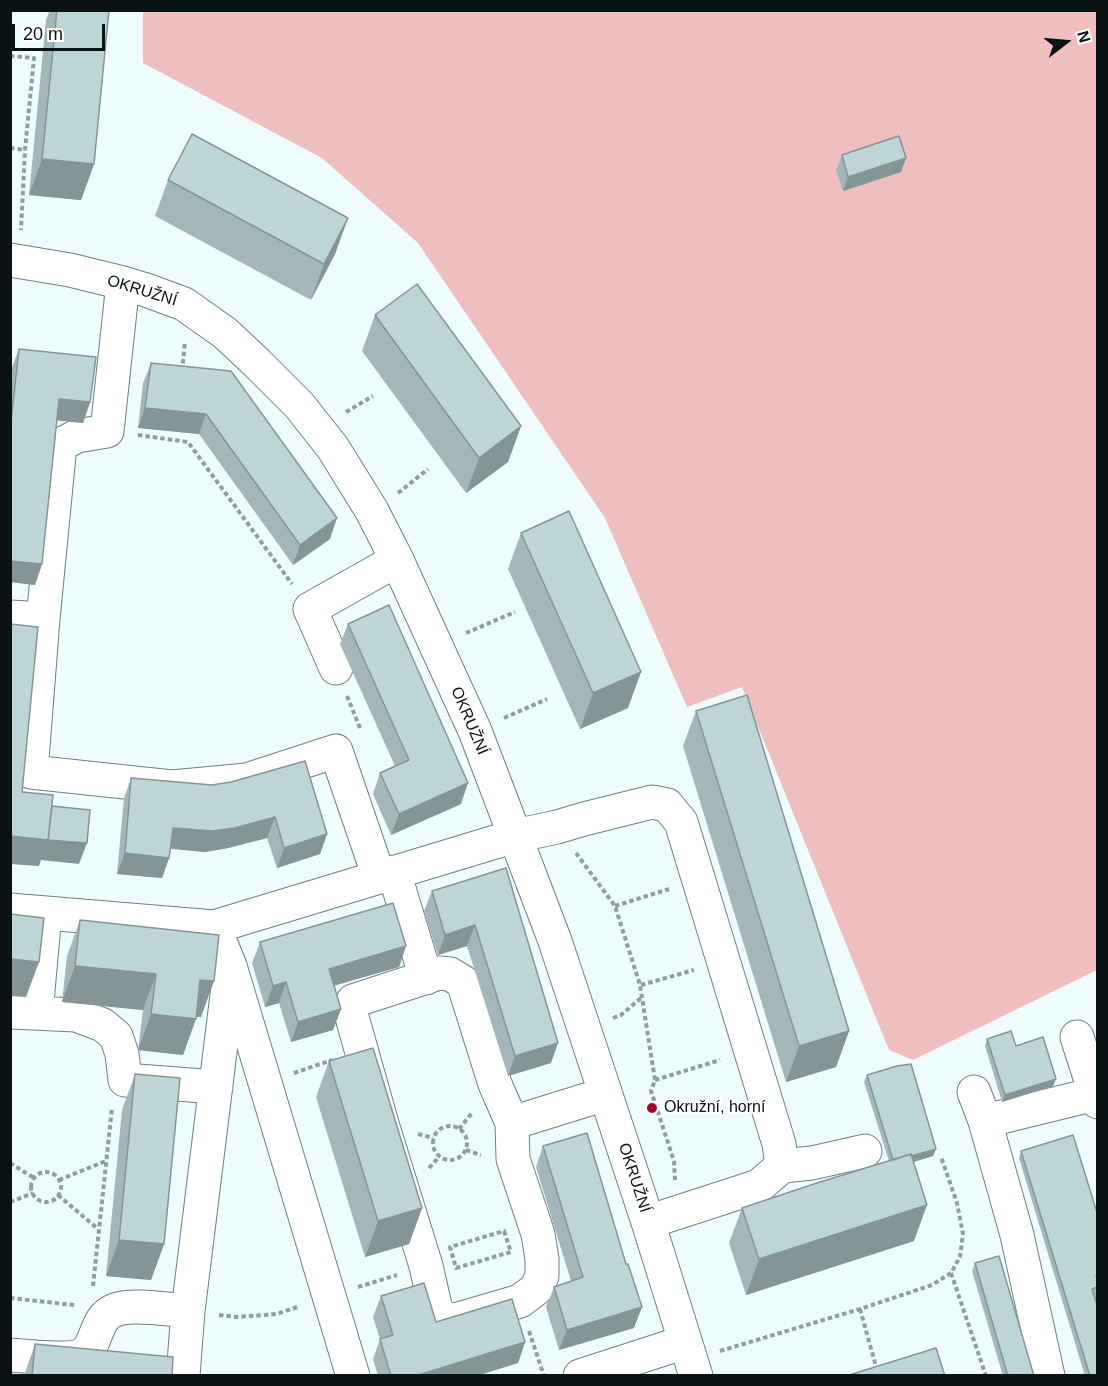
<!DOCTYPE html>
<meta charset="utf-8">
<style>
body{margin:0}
#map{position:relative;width:1108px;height:1386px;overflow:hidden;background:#eefcfe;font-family:Arial,sans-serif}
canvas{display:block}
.frame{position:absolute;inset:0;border:12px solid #0a1213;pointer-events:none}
.north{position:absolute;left:1036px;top:12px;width:60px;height:60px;-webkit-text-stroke:4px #fff;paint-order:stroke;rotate:74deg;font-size:16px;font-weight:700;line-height:24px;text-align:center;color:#0a1213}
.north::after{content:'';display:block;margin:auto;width:21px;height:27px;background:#0a1213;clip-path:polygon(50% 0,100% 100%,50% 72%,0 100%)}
.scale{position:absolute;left:12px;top:24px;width:93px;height:27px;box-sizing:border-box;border:3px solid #0a1213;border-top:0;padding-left:8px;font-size:18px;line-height:21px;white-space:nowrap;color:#0a1213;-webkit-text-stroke:4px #fff;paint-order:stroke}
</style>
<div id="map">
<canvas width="1108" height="1386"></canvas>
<div class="frame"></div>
<div class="north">N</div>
<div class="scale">20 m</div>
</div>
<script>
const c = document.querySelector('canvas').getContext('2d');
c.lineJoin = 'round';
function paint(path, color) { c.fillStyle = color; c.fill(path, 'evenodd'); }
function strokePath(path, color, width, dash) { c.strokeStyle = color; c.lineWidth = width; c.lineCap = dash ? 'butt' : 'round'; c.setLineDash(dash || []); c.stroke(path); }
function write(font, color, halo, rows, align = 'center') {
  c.font = font + ' Arial,sans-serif'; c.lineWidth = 4.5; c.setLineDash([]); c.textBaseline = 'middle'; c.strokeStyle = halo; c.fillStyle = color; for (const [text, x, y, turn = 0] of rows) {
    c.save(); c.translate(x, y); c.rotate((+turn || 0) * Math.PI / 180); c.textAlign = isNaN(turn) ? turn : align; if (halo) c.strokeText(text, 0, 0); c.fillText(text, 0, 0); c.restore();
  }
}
paint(new Path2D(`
 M143 11H1097V970L913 1060 889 1050 742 687 687 707 605 518 418 243 322 158 143 63Z`), '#efbebf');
const minor = new Path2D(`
 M10 260 70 270 123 283 146 290 184 304 225 333 256 362 299 405 333 448 372 511 397 560 475 731 555 941 648 1222 696 1376
 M123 283 107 431 77 436 60 445 43 619 31 772 172 787 247 780 336 751 379 877
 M10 617 43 619
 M336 668 310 609 397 560
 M394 872 426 978
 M10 910 214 927 515 836 557 827 584 819 652 802 667 805 681 822 779 1144 782 1166
 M214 927 230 966 353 1376
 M439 973 450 974 463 982 495 1084 512 1123 513 1159 538 1234 542 1259V1276L536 1289 520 1301 455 1320 445 1319 436 1310 426 1266 382 1124 350 1010 353 1001Z
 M10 1012 76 1015 103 1025 116 1036 122 1054 125 1080 216 1087
 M36 1013 45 913
 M1077 1037 1098 1102
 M974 1092 985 1121 1017 1235 1048 1376
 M985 1121 1095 1094
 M512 1123 586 1100 606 1095
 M648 1222 759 1186 782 1166 812 1163 865 1151
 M10 1355C25 1356 73 1361 84 1354 98 1343 95 1317 115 1310 132 1303 170 1310 188 1311
 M183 1376 188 1311 229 979
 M580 1376 685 1342`);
strokePath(minor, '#6b8183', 35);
strokePath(new Path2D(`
 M10 56 34 58 25 150 21 230
 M10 148 25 150
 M182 371 185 342
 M346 412 373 396
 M138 435 188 442 292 584
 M398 493 428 469
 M466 633 515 612
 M347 696 360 728
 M504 718 547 699
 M576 853 615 906 640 985 655 1080 651 1091 674 1161 675 1180
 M615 906 669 889
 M641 985 694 970
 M613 1018 621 1015 641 998
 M294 1073 332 1060
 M655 1080 720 1060
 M433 1143a17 17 0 1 1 34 0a17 17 0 1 1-34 0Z
 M459 1129 472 1113
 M418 1134 433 1138
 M466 1150 481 1155
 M10 1163 34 1178
 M429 1168 439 1157
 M31 1187a15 15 0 1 1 30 0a15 15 0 1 1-30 0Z
 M59 1180 106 1161
 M58 1195 98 1229
 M10 1202 33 1193
 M504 1231 511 1252 456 1268 450 1247Z
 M951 1273 986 1376
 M93 1286 112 1108
 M358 1287 397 1275
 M10 1298 74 1305
 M860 1309 877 1370
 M219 1315 237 1317 277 1314 300 1306
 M529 1331 544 1376
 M720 1351 860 1309 932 1285 951 1273 960 1257 963 1234 957 1203 941 1157`), '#929d9f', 4, [4.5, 3]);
strokePath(minor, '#fff', 33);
paint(new Path2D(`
 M50 10H57L94 164 81 200 29 195 46 20Z
 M842 155 906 158 901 172 843 191 836 170Z
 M168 180 348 218 335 254 311 300 155 216Z
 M375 315 521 426 508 462 466 493 362 351Z
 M19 349 90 402 83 423 57 420 42 564 35 585 10 582V377L11 370Z
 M151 363 231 371 330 539 293 565 199 434 138 428 143 383Z
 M521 533 628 708 580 729 508 569Z
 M348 624 461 804 391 835 373 794 380 773 395 766 340 644Z
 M696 711 849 1031 836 1067 786 1082 683 746Z
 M131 778 212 785 327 834 320 854 277 868 267 838 228 848 205 852 171 849 169 858 162 878 117 874 124 798Z
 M506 868 551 1063 508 1076 467 946 438 955 424 911 432 891Z
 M80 920 219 935 201 1017H196L183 1055 138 1050 143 1010 62 1002 67 956Z
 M260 942 406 946 399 967 334 986 341 1009 333 1030 291 1042 279 1003 265 1007 252 963Z
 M987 1039 1016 1046 1056 1079 1053 1086 1002 1102 985 1046Z
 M329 1061 422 1208 409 1244 365 1257 316 1097Z
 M135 1074 164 1244 151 1280 106 1276 122 1110Z
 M867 1075 933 1156 913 1162 914 1241 746 1295 729 1243 742 1208 889 1161 864 1082Z
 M543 1146 634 1328 559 1350 546 1307 554 1287 571 1281 536 1167Z
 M1021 1151 1098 1216V1376H1085L1019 1158Z
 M975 1263 1034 1376H1003L972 1271Z
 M381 1296 436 1322 525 1342 518 1363 476 1376H378L373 1359 380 1339 373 1317Z
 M35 1344 172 1376H25L26 1370Z`), '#a3b7ba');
paint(new Path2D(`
 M906 158 901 172 843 191 848 177Z
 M42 159 94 164 81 200 29 195Z
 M348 218 335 254 311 300 324 264Z
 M59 399 90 402 83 423 52 420Z
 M145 408 206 414 199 434 138 428Z
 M521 426 508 462 466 493 479 458Z
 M337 518 330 539 293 565 300 545Z
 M10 561 42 564 35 585 10 582Z
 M641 672 628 708 580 729 593 693Z
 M468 783 461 804 391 835 399 814Z
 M275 817 267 838 228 848 205 852 166 848 173 828Z
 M327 834 320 854 277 868 284 848Z
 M10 836 47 839 87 843 79 864 41 860 39 866 10 864Z
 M125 853 169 858 162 878 117 874Z
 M475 925 467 946 438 955 445 935Z
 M406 946 399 967 321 989 329 969Z
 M10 959 39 962 26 997 10 996Z
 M75 966 156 974 143 1010 62 1002Z
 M200 980 214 981 201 1017 187 1015Z
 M286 982 279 1003 265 1007 273 986Z
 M341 1009 333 1030 291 1042 298 1022Z
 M151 1014 196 1019 183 1055 138 1050Z
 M849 1031 836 1067 786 1082 799 1046Z
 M558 1043 551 1063 508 1076 515 1056Z
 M1056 1079 1053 1086 1002 1102 1005 1095Z
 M936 1149 933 1156 891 1169 894 1161Z
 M927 1205 914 1241 746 1295 759 1259Z
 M422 1208 409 1244 365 1257 378 1221Z
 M119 1240 164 1244 151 1280 106 1276Z
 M642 1307 634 1328 559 1350 567 1330Z
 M525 1342 518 1363 476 1376H415Z`), '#859597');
const building = new Path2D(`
 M57 10H109L94 164 42 159Z
 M192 134 348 218 324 264 168 180Z
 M899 136 906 158 848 177 842 155Z
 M417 284 521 426 479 458 375 315Z
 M19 349 96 357 90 402 59 399 42 564 10 561V431Z
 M151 363 231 371 337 518 300 545 206 414 145 408Z
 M569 511 641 672 593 693 521 533Z
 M389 605 468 783 399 814 380 773 409 760 348 624Z
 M10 624 38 627 22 792 53 795 48 840 10 836Z
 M747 695 849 1031 799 1046 696 711Z
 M305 761 327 834 284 848 275 817 235 828 212 831 173 828 169 858 125 853 131 778 212 785 231 782Z
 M52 806 90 810 87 843 48 840Z
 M506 868 558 1043 515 1056 475 925 445 935 432 891Z
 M393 903 406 946 329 969 341 1009 298 1022 286 982 273 986 260 942Z
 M10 914 44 918 39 962 10 959Z
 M80 920 219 935 214 981 200 980 196 1019 151 1014 156 974 75 966Z
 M1011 1031 1016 1046 1043 1037 1056 1079 1005 1095 987 1039Z
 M373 1048 422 1208 378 1221 329 1061Z
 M911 1064 936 1149 911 1156V1154L893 1160 867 1075 897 1066Z
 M135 1074 180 1078 164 1244 119 1240Z
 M587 1133 626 1264H628L642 1307 567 1330 554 1287 583 1277 543 1146Z
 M1073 1135 1098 1216V1276H1096L1098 1279V1287L1092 1289 1096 1302 1098 1301V1376H1090L1021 1151Z
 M911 1154 927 1205 759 1259 742 1208 820 1182Z
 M999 1256 1034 1376H1008L975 1263Z
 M424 1283 436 1322 512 1299 525 1342 415 1376H391L380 1339 393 1335 381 1296Z
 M35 1344 173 1357 172 1376H32Z
 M936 1348 945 1376H846Z`);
paint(building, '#bed5d8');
strokePath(building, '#859597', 1.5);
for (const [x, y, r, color] of [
 [652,1108,6,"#a40632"]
]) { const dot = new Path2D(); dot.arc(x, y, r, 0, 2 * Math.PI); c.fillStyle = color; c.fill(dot); strokePath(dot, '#fff', 2); }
write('16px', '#0a1213', '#fff', [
 ["OKRUŽNÍ",142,291,17],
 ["OKRUŽNÍ",469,721,67],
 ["OKRUŽNÍ",634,1178,72]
]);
write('16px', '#0a1213', '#fff', [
 ["Okružní, horní",664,1108]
], 'left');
</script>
